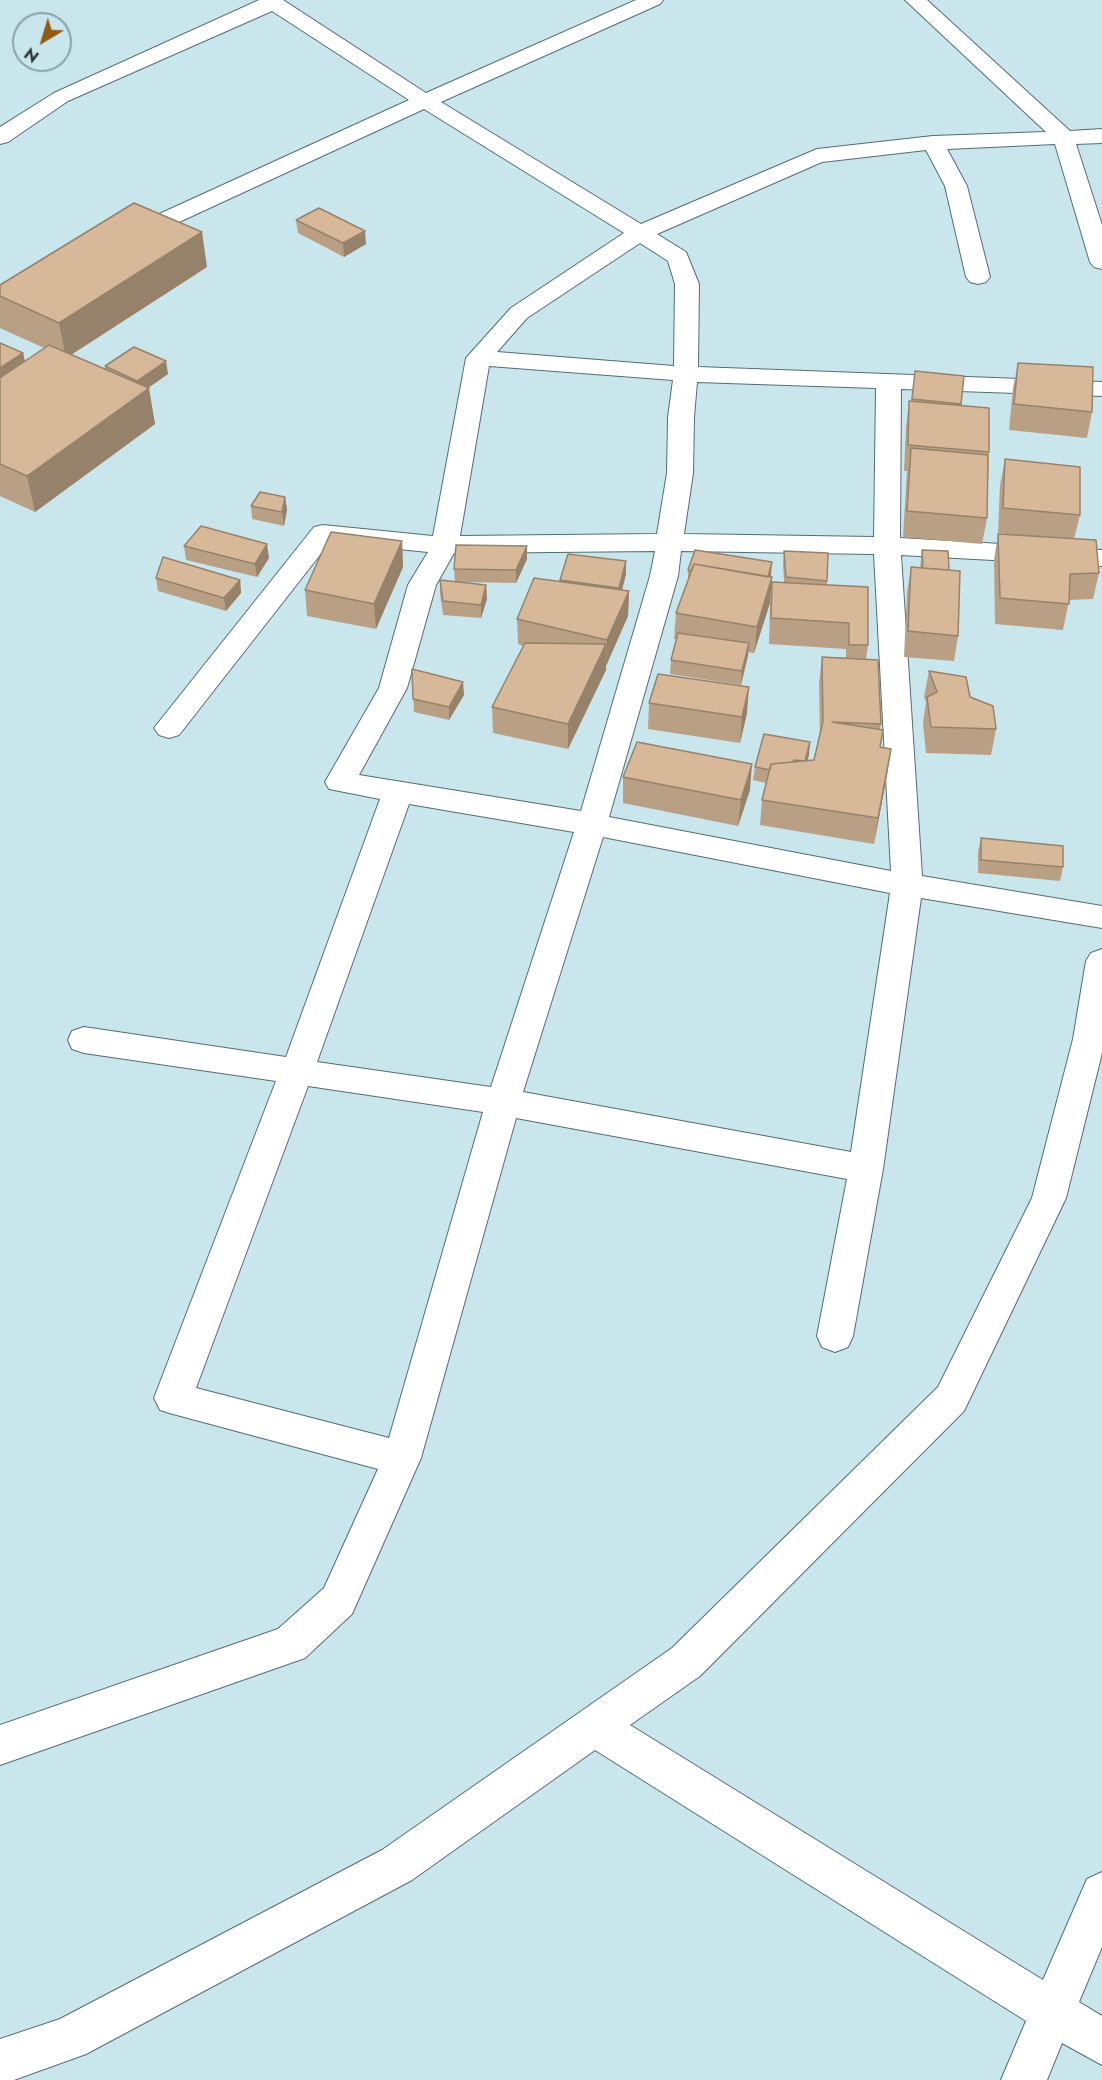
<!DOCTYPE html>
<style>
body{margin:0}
#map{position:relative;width:1102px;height:2080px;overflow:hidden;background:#cae6ed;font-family:Jost,sans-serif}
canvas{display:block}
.north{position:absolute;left:12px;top:12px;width:60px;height:60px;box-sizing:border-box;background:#cae6ed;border:2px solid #8aa0a5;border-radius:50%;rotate:218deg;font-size:16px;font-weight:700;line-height:24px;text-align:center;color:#2b3739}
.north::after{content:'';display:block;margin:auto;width:21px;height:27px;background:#915c10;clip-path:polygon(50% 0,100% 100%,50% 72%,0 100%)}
</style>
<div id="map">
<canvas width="1102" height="2080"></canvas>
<div class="north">N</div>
</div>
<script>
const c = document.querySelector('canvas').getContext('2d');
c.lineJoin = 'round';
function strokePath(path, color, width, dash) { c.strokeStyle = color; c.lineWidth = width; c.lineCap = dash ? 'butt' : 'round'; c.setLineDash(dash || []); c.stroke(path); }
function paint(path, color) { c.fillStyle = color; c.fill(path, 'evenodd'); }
const minor = new Path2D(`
 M259 0H283L426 93 636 0H663L660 4 441 102 641 224 817 149 933 136 1046 132 905 0H927L1070 131 1102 129V143L1076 144 1102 225V269L1094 267 1090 262 1055 144 947 149 967 186 990 277 986 282 978 284 970 282 966 277 945 186 926 150 822 162 657 234 686 252 699 284 698 367 1102 382V396L901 389 900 538 1102 550V566L901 555 922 876 1102 906V928L921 898 883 1169 853 1336 848 1347 835 1352 822 1347 817 1336 847 1179 516 1118 421 1458 352 1614 305 1658 0 1765V1725L278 1629 324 1588 378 1469 173 1414 160 1410 154 1398 276 1081 84 1053 72 1049 68 1040 72 1031 84 1027 286 1057 380 799 329 789 325 782 379 688 408 585 428 552 330 542 179 735 169 738 159 735 154 728 314 527 323 525 433 536 466 358 511 308 624 233 424 109 138 241 130 243 122 241 119 236 122 231 409 100 272 11 68 101 8 142 0 144V127L54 93ZM640 243 668 261 675 284 674 366 497 352 527 318ZM489 366 673 380 668 417 667 473 657 534 460 536ZM697 382 876 388 874 537 684 534 693 473 694 417ZM655 551 650 576 581 811 359 775 407 688 436 585 454 553ZM681 551 874 554 891 871 609 817 678 576ZM409 804 574 832 491 1087 317 1062ZM603 837 890 893 851 1152 523 1092ZM308 1086 483 1112 389 1438 196 1388Z
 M1102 949V1053L1066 1198 964 1411 700 1676 630 1725 1043 1980 1087 1879 1102 1872V1947L1079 2002 1102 2016V2065L1062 2043 1047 2080H1001L1026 2021 595 1750 412 1880 86 2054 14 2080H0V2039L60 2019 382 1850 672 1648 938 1387 1032 1198 1073 1039 1086 961 1091 953Z`);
strokePath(minor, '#546d73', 2);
paint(minor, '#fff');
paint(new Path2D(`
 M296 220 366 244 344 257 298 233Z
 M207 267 71 355 105 369V366L168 374 148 388 155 424 35 512 0 496V343L23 353 25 362 44 348 0 328V285Z
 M1018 363 1092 412 1087 438 1009 430 1013 388Z
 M915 371 964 376 961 405 989 452 987 518 982 544 903 537 907 471H904L906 427 909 401H911Z
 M1005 459 1080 515 1074 539 1099 573 1093 599 1069 600 1063 630 995 624 994 560 998 534 1023 536 998 533 1000 485Z
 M285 497 287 510 284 526 252 519 251 506Z
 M402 541 403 567 376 629 307 616 305 590Z
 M184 546 269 558 257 577 186 560Z
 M922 550 949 570 958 636 954 661 904 657 907 593 911 567 920 568Z
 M784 551 828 553 827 585 868 645 866 659 881 724 880 730 881 747 887 775 874 844 760 825 762 800 766 783 753 780 755 767 809 755 807 761 814 760 820 736 819 683 822 657 846 658V649L769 644 770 607 772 582H784L783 564Z
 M527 559 516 583 457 582 486 585 487 599 481 618 443 615 440 594V580L455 582 454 569Z
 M688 570 772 577 770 603 754 653 748 652 741 685 670 674 671 660 677 639H674L676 613 688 580Z
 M626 574 622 590 629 591 628 616 606 666V670L568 749 493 733 492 707 523 646 518 644 517 619 560 581V580Z
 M156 578 240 580 241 593 226 611 158 591Z
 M412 669 464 695 449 720 414 712Z
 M929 671 970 697 996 729 991 755 926 753 923 723 926 702 924 697Z
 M649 703 747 713 740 743 648 729Z
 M623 777 750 790 738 826 623 803Z
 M981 838 1063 867 1060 881 978 873V852Z`), '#b99f84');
paint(new Path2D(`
 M365 231 366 244 344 257 343 243Z
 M202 232 207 267 66 358 59 323Z
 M23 353 26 366 0 384V368Z
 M166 361 168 374 139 394 137 381Z
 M149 388 155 424 35 512 27 476Z
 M285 497 287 510 284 526 282 512Z
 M402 541 403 567 376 629 374 604Z
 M267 544 269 558 257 577 255 564Z
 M527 546V559L516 583V570Z
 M626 561V574L619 601V588Z
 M772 562 771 575 766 596 767 582Z
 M772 577 770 603 754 653 757 627Z
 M240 580 241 593 226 611 224 598Z
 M486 585 487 599 481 618V605Z
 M629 591 628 616 606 666 607 640Z
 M749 643 748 656 741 685 742 671Z
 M606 644V670L568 749V724Z
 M463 682 464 695 449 720V707Z
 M749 687 747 713 740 743 742 717Z
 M810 742 809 755 803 775 805 762Z
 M891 749 887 775 874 844 878 818Z
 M752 764 750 790 738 826 741 800Z`), '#96826b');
const building = new Path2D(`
 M134 203 202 232 59 323 0 296V285Z
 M319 208 365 231 343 243 296 220Z
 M0 343 23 353 0 368Z
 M49 345 149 388 27 476 0 464V378Z
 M134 347 166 361 137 381 105 366Z
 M1018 363 1093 367 1092 412 1014 404Z
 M915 371 964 376 961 404 912 399Z
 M909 401 989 408V452L908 445Z
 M911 448 988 455 987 518 907 511Z
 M1005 459 1080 467V515L1003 508Z
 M260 492 285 497 282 512 251 506Z
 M201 526 267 544 255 564 184 546Z
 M331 532 402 541 374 604 305 590Z
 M998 534 1096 540 1099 573 1070 574 1069 604 1000 598Z
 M456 545 527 546 516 570 454 569Z
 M695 550 772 562 768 577 694 564 691 571 688 570Z
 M922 550 948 551 949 570 923 568Z
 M784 551 828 553 827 581 786 577Z
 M568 554 626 561 619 588 560 580Z
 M163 557 240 580 224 598 156 578Z
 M694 564 772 577 757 627 676 613Z
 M911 567 960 571 958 636 908 631Z
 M534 578 629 591 607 640 517 619Z
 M440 580 486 585 481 605 443 601Z
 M772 582 868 587V645H849V623L771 618Z
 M678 633 749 643 742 671 671 660Z
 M525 643 606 644 568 724 492 707Z
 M822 657 878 660 881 724 832 722 883 730 880 747 891 749 878 818 762 800 771 764 814 760 823 721Z
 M412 669 463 682 449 707 413 699Z
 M929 671 966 677 970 697 993 706 996 729 931 727 927 697 937 692Z
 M658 674 749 687 742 717 649 703Z
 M764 734 810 742 805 761 794 760 793 762 771 764 770 770 755 767Z
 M637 742 752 764 741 800 623 777Z
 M981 838 1063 846V867L981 860Z`);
paint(building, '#d7b999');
strokePath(building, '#96826b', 1.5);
</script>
